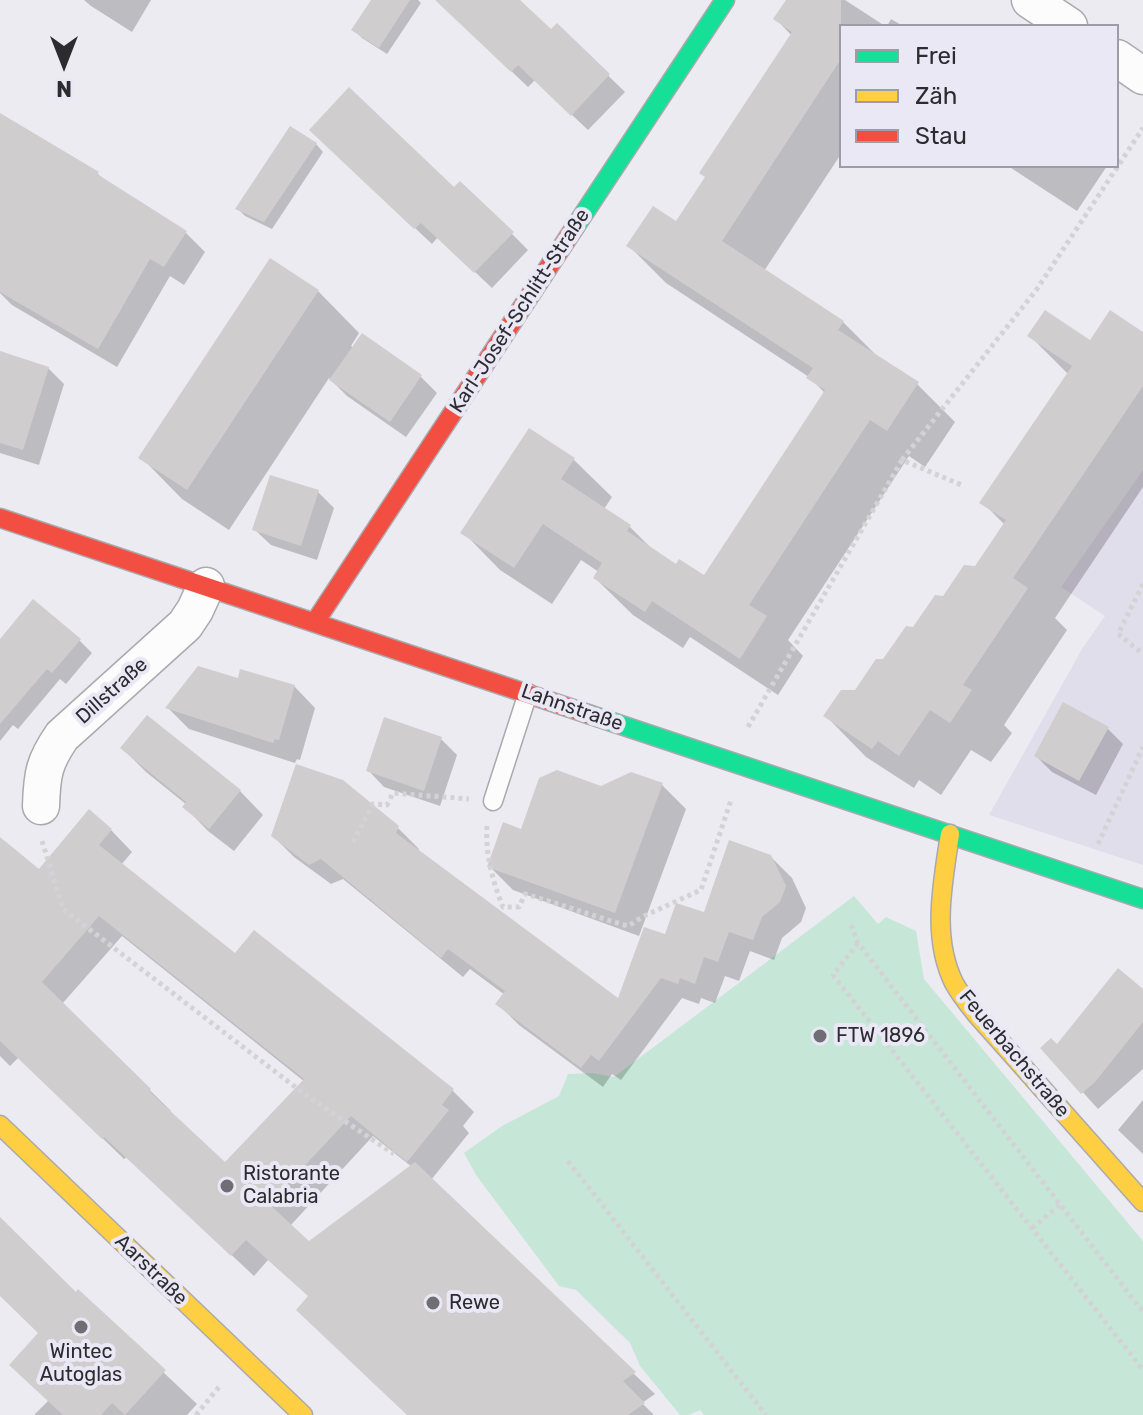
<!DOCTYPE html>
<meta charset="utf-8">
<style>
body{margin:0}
#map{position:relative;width:1143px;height:1415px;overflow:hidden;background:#ecebf2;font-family:Rubik,sans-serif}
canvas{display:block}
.legend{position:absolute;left:839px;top:24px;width:280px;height:144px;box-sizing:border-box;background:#eae8f5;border:2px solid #9e9ca6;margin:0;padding:10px 14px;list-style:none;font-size:24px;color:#2c2b30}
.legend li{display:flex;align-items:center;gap:16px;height:40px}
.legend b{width:40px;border:2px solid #9e9ca6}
.north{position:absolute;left:24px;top:24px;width:80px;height:80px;-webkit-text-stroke:6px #eae8f5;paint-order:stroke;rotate:180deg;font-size:22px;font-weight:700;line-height:32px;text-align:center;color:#2c2b30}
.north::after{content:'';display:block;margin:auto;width:28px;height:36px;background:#2c2b30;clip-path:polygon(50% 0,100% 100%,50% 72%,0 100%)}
</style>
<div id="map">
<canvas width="1143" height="1415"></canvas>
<ul class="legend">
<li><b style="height:10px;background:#16e098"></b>Frei</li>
<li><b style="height:10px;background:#ffcf43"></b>Zäh</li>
<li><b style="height:10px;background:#f24e42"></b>Stau</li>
</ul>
<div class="north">N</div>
</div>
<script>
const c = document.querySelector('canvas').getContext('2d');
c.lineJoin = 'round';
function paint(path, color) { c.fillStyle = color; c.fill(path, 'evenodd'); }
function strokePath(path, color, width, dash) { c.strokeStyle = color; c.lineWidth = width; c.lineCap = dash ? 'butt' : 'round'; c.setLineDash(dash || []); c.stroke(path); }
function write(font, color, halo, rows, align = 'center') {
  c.font = font + ' Rubik,sans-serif'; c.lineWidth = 8; c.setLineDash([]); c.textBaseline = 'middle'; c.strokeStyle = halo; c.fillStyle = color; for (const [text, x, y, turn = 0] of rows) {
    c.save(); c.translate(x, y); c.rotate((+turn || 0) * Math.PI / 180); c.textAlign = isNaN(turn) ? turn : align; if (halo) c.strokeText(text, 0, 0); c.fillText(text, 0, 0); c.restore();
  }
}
paint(new Path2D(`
 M1143 470V865L989 815 1082 649 1105 616 1061 587Z`), '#e1deec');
paint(new Path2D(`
 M854 896 878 924 886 917 916 931 924 979 1143 1241V1415H704L700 1410 689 1415H680L640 1366 630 1343 576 1290 559 1286 476 1175 464 1153 502 1126 559 1096 568 1074 593 1073 614 1077Z`), '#c6e7d8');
paint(new Path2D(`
 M84 0H151L132 32 91 6Z
 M374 0H418L421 3 387 54 362 38 354 30Z
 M437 0H517L551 32 557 26 625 92 588 130 535 80 528 87Z
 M788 0H845L885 26H841V154L764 271 843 322 880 359 917 384 955 422 925 467 909 456 788 640 803 656 778 695 690 637 683 648 633 615 595 578 599 572 581 560 552 604 500 570 463 532 530 430 574 460 612 497 604 509 630 527 656 553 677 566 704 578 825 393 809 377 666 283 629 246 676 223 707 177 792 36 776 19Z
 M891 19 903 26H887Z
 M0 115 97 173 106 182 186 233 205 252 184 285 170 276 117 367 12 305 0 293Z
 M316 144 323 152 272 229 245 216 238 209Z
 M327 145 455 190 512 234 528 250 492 288 438 237 432 244Z
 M1008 166H1107L1077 211Z
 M318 291 359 333 351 346 354 348 362 336 421 377 437 393 406 437 347 396 329 378 229 530 182 499 141 457Z
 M1143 334V487L1055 618 1067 630 1004 725 1012 733 991 762 971 750 941 795 919 780 914 788 866 757 826 716 856 692 914 629 976 568 1005 525 982 502 1069 375 1030 336 1090 343Z
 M0 354 48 368 64 384 39 465 0 453Z
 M318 492 334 508 317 560 271 545 254 529Z
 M79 640 92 653 66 684 60 679 18 729 13 725 0 741V641Z
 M239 680 294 686 315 708 300 760 297 759 295 763 189 729 168 708Z
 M1107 728 1123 744 1096 795 1052 772 1036 756Z
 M441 739 457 755 440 806 384 787 368 770Z
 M122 748 240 791 263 815 234 851 208 831 185 807 187 805 146 772Z
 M662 785 686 809 639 936 513 890 489 866 522 831 601 788Z
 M398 828 419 849 417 852 619 1001 667 937 705 915 770 856 792 878 806 908 801 922 782 938 774 960 750 951 739 981 725 976 715 1003 701 998 699 1004 682 998 621 1080 612 1074 603 1087 519 1025 498 1004 505 995 470 969 463 977 343 879 331 884 294 857 273 836Z
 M111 830 132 852 121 865 235 956 254 933 453 1091 474 1112 463 1126 469 1133 431 1180 655 1394 642 1403 654 1415H408L310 1297 268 1260 254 1276 127 1157 124 1159 19 1057 10 1066 0 1056V839L39 871ZM122 936 305 1082 225 1165 169 1113 171 1111 62 1004ZM373 1136 412 1167 309 1244 290 1226Z
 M1143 991V1069L1098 1109 1043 1048 1057 1047Z
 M1143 1100V1154L1118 1130Z
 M0 1220 76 1295 78 1292 197 1404 187 1415H34L48 1401 40 1334 0 1294Z`), '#0003');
paint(new Path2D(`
 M371 0H410L379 48 351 30Z
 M435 0H520L551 29 557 23 610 74 571 116 518 65 511 72Z
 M786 0H841V59L722 241 844 321 838 330 919 382 887 431 870 420 749 605 767 616 740 659 652 601 645 612 593 578 602 563 543 524 514 568 460 533 529 428 575 458 561 479 631 525 627 531 676 564 679 559 704 575 825 390 806 378 813 368 626 246 653 206 676 221 705 177 699 173 792 32 773 19Z
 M349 87 454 187 460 181 514 232 474 273 421 223 414 229 309 130Z
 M0 113 99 172 97 174 187 231 164 267 150 259 98 349 0 292Z
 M290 126 317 143 264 222 235 209Z
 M270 258 319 290 187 490 138 458Z
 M1045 310 1090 340 1110 310 1143 332V386L1013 578 1028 588 963 685 972 690 950 723 930 710 899 756 878 741 872 749 823 716 841 690H855L876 659H883L906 626 913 627 935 595 943 596 964 565 975 566 1006 520 979 503 1072 366 1027 336Z
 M362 333 422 375 390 422 329 380Z
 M0 351 49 367 23 450 0 443Z
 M270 475 319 490 301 546 252 530Z
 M33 599 81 639 52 673 47 669 0 724V639Z
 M198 666 238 678 240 669 295 685 279 740 275 739 273 743 165 708Z
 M1063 702 1109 727 1079 781 1034 756Z
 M147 715 241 790 209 829 182 807 186 802 120 748Z
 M384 717 442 737 424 791 366 771Z
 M296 764 343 780 399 826 396 833 618 998 644 927 665 934 676 903 704 912 729 840 771 855 786 886 780 902 762 917 753 940 729 932 718 962 704 957 695 984 680 978 678 984 661 978 599 1061 591 1055 581 1068 495 1004 505 991 448 949 441 958 321 859 309 865 271 836Z
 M557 770 601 786 631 772 663 783 615 913 487 867 503 822 521 829 539 778Z
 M89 809 112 829 99 845 235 953 254 930 454 1089 442 1105 449 1110 407 1162 351 1116 269 1204 309 1241 415 1162 636 1372 623 1381 645 1403 628 1415H407L296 1310 308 1296 246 1240 231 1256 104 1137 102 1139 0 1041V837L39 869ZM99 916 304 1079 225 1162 149 1091 151 1089 42 982Z
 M1118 968 1143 989V1022L1095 1082 1081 1094 1040 1048 1051 1038 1057 1044Z
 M0 1217 76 1292 78 1289 166 1370 125 1415 112 1403 101 1415H63L9 1365 38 1333 0 1296Z`), '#d0cdcf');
const lane = new Path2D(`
 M493 801 528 693`);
const street = new Path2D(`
 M1030 0 1069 26
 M1117 58 1143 76
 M41 806C42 774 44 762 62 736L185 625 195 610 206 586`);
const fast = new Path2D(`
 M575 227 725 0
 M588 714 1143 899`);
const slow = new Path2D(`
 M950 834C943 882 931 937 954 983 960 994 968 1004 976 1014L1143 1202
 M0 1125 303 1415`);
const jam = new Path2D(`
 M0 518 588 714
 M315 622 575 227`);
strokePath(lane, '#a9a9ae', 21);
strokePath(street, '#a9a9ae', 39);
strokePath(fast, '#a9a9ae', 21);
strokePath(slow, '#a9a9ae', 21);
strokePath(jam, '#a9a9ae', 21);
strokePath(new Path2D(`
 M902 460 1037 289 1143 128
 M1143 584 1118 634 1143 654
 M748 727 902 460 964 486
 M487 826C485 853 493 883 503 907H519L525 894C560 904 593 916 628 926L644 916 701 890 731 800
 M42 841 63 909 307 1096 394 1154
 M353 842 373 804 387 805 393 793 469 799
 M1098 844 1143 747
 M851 925 858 943 1143 1312
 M858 943 833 975 1143 1370
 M568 1161 766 1415
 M1032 1228 1060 1205
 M196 1415 219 1387`), '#d3d3d5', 5, [4, 4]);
strokePath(lane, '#fcfcfd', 18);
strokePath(street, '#fcfcfd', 36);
strokePath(fast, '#16e098', 18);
strokePath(slow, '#ffcf43', 18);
strokePath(jam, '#f24e42', 18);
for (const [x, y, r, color] of [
 [820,1036,8,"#6f6e74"],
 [227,1186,8,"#6f6e74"],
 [433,1303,8,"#6f6e74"],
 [81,1327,8,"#6f6e74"]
]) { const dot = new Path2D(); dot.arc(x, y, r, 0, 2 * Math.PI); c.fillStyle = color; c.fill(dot); strokePath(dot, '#eae8f5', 3); }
write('20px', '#2c2b30', '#eae8f5', [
 ["Karl-Josef-Schlitt-Straße",520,311,-57],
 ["Dillstraße",112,691,-42],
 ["Lahnstraße",572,708,19],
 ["Feuerbachstraße",1014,1054,50],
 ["Aarstraße",151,1270,44]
]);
write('20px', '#2c2b30', '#eae8f5', [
 ["FTW 1896",836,1036],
 ["Ristorante",243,1174],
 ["Calabria",243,1197],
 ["Rewe",449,1303],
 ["Wintec",81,1352,"center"],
 ["Autoglas",81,1375,"center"]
], 'left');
</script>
